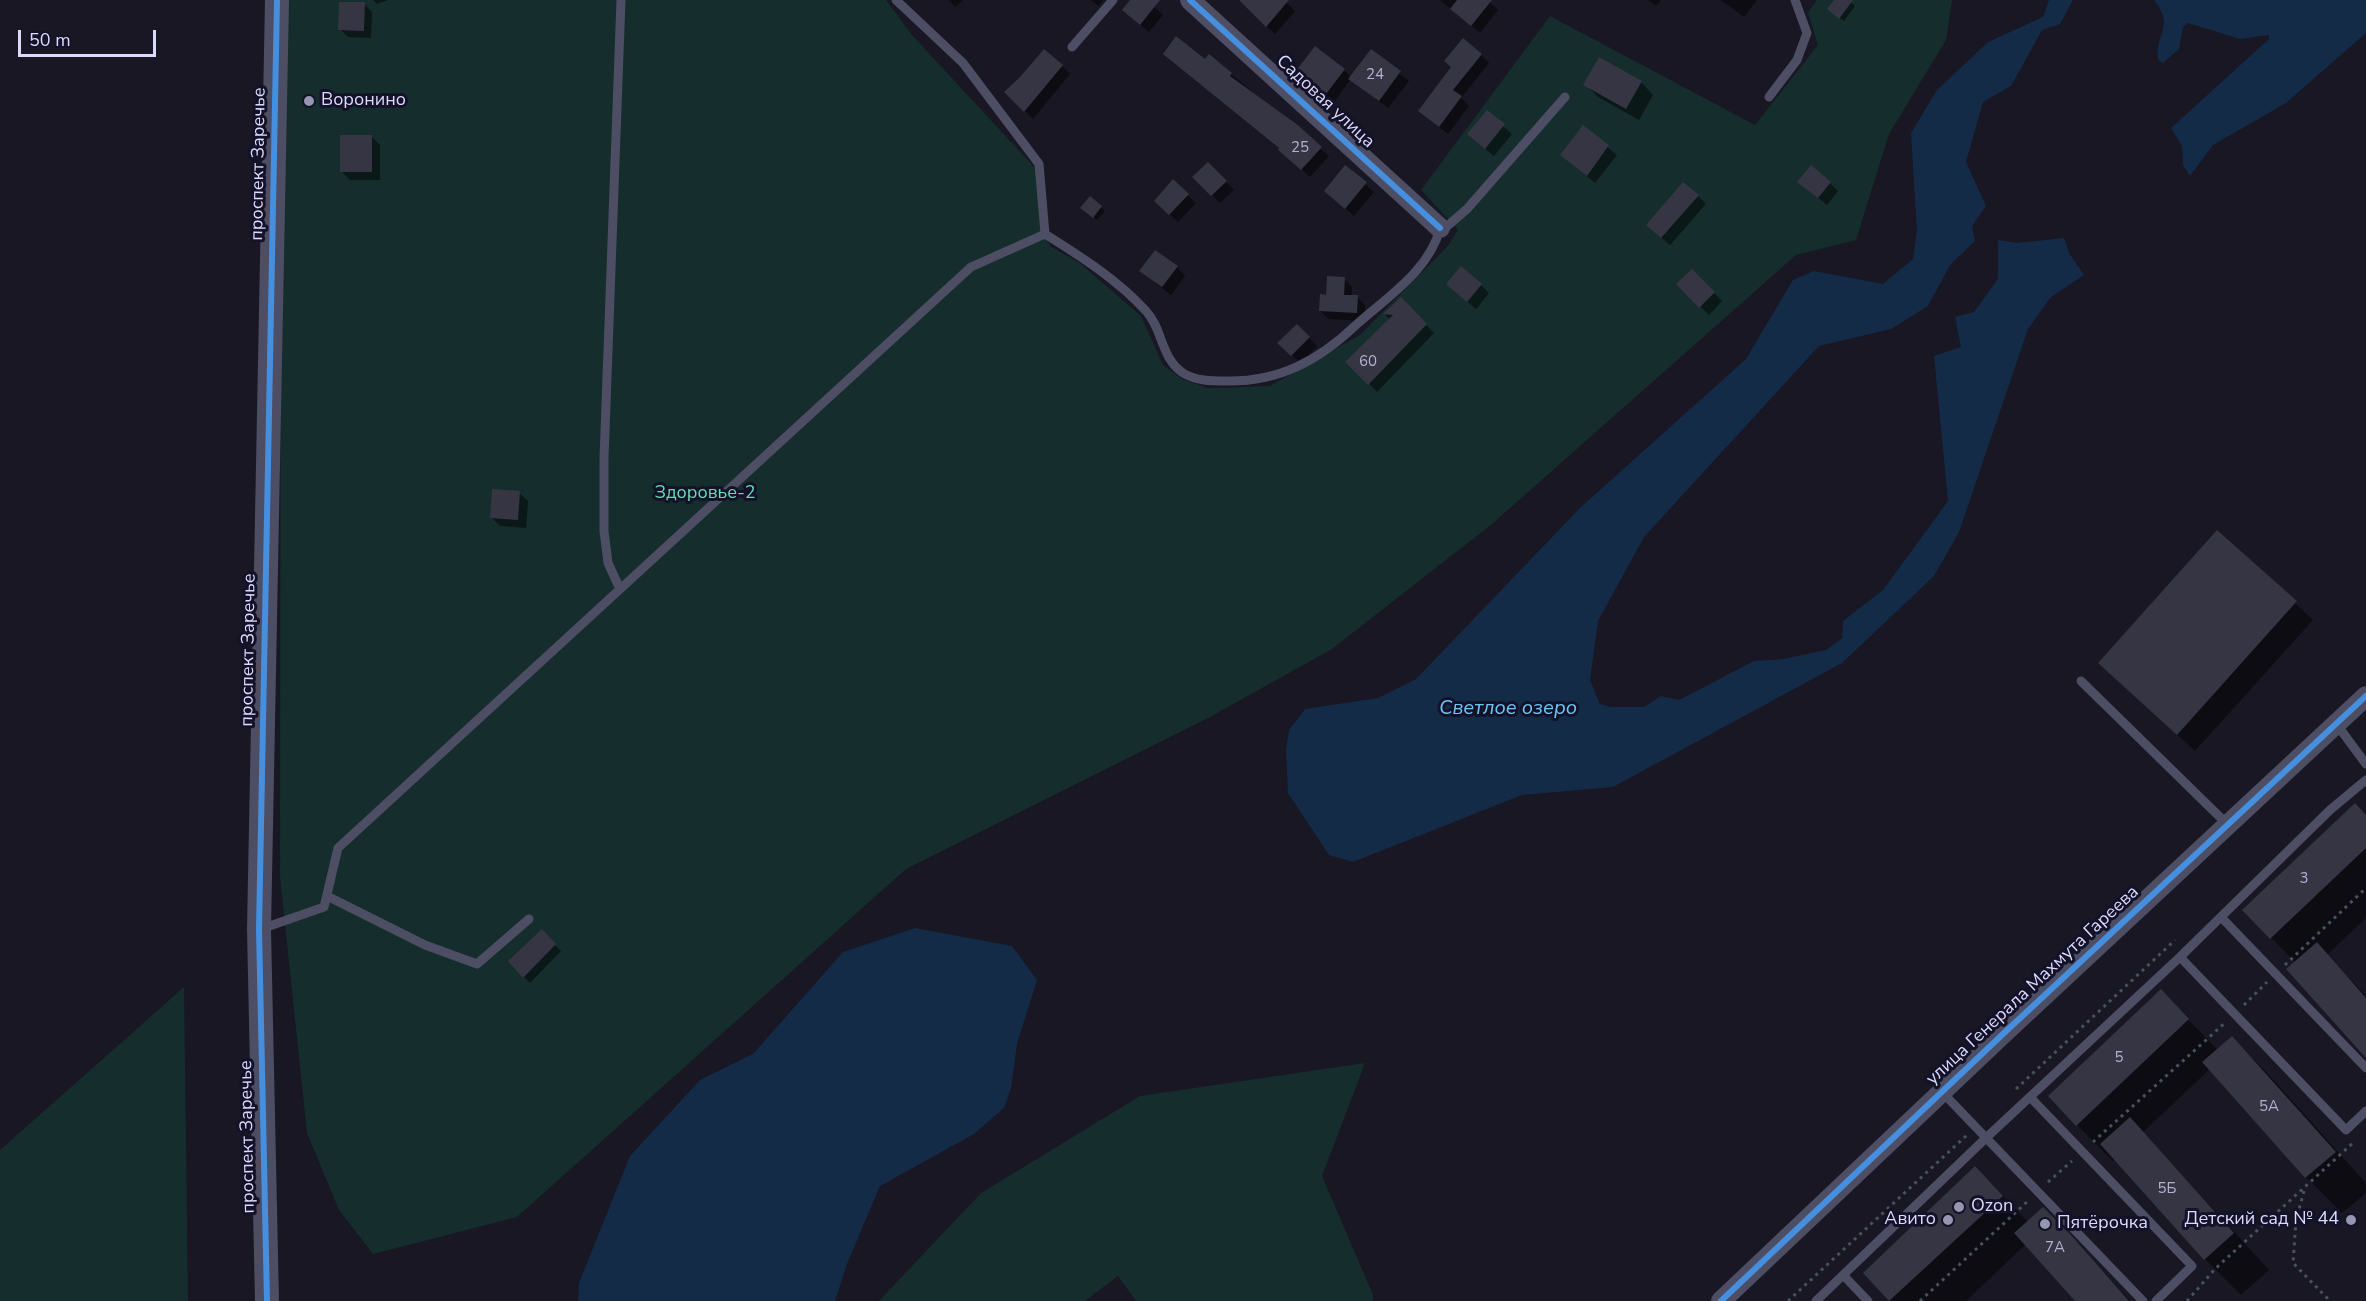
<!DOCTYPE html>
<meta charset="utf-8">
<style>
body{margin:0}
#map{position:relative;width:2366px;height:1301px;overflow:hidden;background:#181723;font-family:"Nunito Sans",sans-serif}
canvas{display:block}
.scale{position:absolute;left:18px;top:30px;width:138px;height:27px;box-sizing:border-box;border:3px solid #dbdafd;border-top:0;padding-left:8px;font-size:18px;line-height:21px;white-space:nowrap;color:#dbdafd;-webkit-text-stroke:4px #131228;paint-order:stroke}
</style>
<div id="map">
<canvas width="2366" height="1301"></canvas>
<div class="scale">50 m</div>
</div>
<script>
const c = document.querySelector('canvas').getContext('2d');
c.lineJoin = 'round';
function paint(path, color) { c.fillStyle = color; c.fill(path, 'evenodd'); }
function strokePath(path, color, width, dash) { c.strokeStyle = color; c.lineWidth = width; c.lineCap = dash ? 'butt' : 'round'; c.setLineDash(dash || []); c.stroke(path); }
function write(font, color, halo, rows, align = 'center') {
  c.font = font + ' "Nunito Sans",sans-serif'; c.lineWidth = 6; c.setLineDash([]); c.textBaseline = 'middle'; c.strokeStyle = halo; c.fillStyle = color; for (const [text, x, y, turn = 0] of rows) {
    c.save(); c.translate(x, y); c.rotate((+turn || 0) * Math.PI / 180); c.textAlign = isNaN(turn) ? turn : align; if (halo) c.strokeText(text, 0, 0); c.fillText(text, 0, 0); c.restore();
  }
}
paint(new Path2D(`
 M281 0H886L912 35 1036 169 1040 225 1050 246 1081 264 1141 316 1163 365 1182 379 1208 388 1270 386 1360 335 1447 247 1458 230 1421 190 1550 16 1755 125 1818 45 1808 13 1817 0H1952L1946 40 1889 134 1856 240 1796 255 1492 524 1332 649 1210 717 906 869 517 1217 373 1254 339 1210 307 1133 280 877Z
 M184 987 188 1301H0V1150Z
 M1365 1063 1322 1176 1373 1295V1301H1136L1118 1276 1085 1301H879L981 1193 1140 1096Z`), '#152d2d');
paint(new Path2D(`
 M2049 0H2073L2060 24 2042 30 2011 86 1983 102 1966 162 1986 206 1972 226 1975 241 1950 265 1928 306 1891 329 1819 346 1644 537 1598 621 1590 680 1600 704 1611 707H1644L1661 696 1679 700 1754 661 1783 659 1826 650 1842 638 1843 621 1883 590 1948 501 1934 356 1961 347 1955 317 1974 312 1998 279V240L2017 243 2064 238 2069 253 2084 275 2051 297 2028 329 1959 532 1934 576 1842 663 1613 787 1522 795 1353 862 1329 855 1288 793 1286 750 1289 730 1305 709 1378 698 1416 679 1581 507 1746 359 1793 280 1814 271 1883 284 1913 259 1917 231 1911 133 1937 90 1988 42 2043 17Z
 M2154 0H2366V33L2286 103 2213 145 2190 176 2183 165 2182 146 2171 128 2269 39V35L2240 39 2188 23 2183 27 2179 49 2163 63 2158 60C2154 33 2176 28 2154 0Z
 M915 928 1012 946 1037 980 1017 1044 1011 1088 1004 1108 974 1134 880 1186 847 1264 835 1301H578L579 1283 630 1156 700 1080 753 1054 843 952Z`), '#132b47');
paint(new Path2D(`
 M373 0H388L377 4Z
 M949 0H963L955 7Z
 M1091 0H1103L1099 6Z
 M1132 0H1147L1163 15 1149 32 1132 18Z
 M1239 0H1284L1295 11 1275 34Z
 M1440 0H1487L1498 10 1480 33Z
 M1648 0H1661L1656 6Z
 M1721 0H1757L1744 17Z
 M1836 0H1848L1855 6 1844 21 1832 13Z
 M364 4 372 12 371 38 348 37 340 29Z
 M1371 51 1409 81 1388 108 1351 79 1331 106 1294 76 1344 70 1351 77Z
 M1165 54 1205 61 1231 74 1329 156 1310 177 1281 149Z
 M1481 55 1489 63 1461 98 1469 106 1448 134 1420 111Z
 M1062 66 1070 74 1033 119 1006 92Z
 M1641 82 1653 95 1639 120 1598 97 1585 84Z
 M1487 112 1512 134 1494 156 1477 142Z
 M1583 127 1617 155 1595 183 1562 155Z
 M371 136 380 145V180H350L342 172Z
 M1208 164 1234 190 1220 203 1195 177Z
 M1345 167 1374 192 1354 216 1334 199Z
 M1173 182 1196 203 1178 222 1156 201Z
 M1799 182 1830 183 1838 191 1827 205Z
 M1698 196 1706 204 1670 245 1656 233Z
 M1090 198 1105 211 1097 220 1086 211Z
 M1177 267 1185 276 1171 295 1141 271Z
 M1692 271 1722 301 1709 315 1678 284Z
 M1344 279 1352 287V297H1357L1365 305V321L1329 319 1320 311 1328 296Z
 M1481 285 1489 293 1476 309 1456 292Z
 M1401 299 1434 333 1377 392 1347 362 1390 320 1385 314Z
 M1297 326 1317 346 1300 363 1280 343Z
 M519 493 528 501 526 528 500 526 492 518Z
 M2218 532 2313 620 2195 751 2100 663Z
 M2366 816V918L2327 955 2366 996V1056L2296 963 2244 910Z
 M542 932 561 951 530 983 524 977Z
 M2161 992 2218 1050 2232 1038 2268 1074 2366 1183V1193L2342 1213 2306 1177 2210 1069 2143 1132 2269 1270 2241 1295 2205 1259 2115 1159 2113 1161 2077 1125Z
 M1975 1168 2028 1222 2079 1245 2130 1301H2077L2026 1244 1966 1301H1891L1865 1273Z`), '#0007');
paint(new Path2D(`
 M1130 0H1160L1140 25 1122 10Z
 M1239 0H1289L1266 27Z
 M1457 0H1492L1471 26 1450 9Z
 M1834 0H1853L1839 19 1827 9Z
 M339 2H365L364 31 338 30Z
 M1176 36 1205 59 1209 54 1232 73 1230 76 1299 126 1322 147 1301 170 1278 150 1279 148 1163 54Z
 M1463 38 1482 54 1453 90 1462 96 1439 127 1418 111 1451 67 1444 61Z
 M1315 46 1345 69 1323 98 1292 76Z
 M1044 49 1063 65 1024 112 1004 92 1020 77Z
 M1371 49 1401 71 1379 101 1348 79Z
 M1599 57 1642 81 1626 109 1583 85Z
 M1487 110 1505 124 1485 149 1467 134Z
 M1583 125 1609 145 1587 176 1560 155Z
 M340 135H372V172H340Z
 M1208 162 1227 181 1211 196 1192 177Z
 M1345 165 1367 182 1345 209 1324 191Z
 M1811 165 1831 182 1818 198 1797 182Z
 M1173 179 1189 194 1169 215 1154 201Z
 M1683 182 1699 195 1661 238 1646 225Z
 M1090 196 1102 206 1093 218 1080 208Z
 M1155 250 1178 266 1162 287 1139 271Z
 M1461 266 1482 284 1467 302 1446 284Z
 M1692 269 1715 292 1699 308 1676 284Z
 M1327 276 1345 277 1344 295H1358L1357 313 1319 311 1320 294 1326 295Z
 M1401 297 1427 324 1368 385 1345 362 1393 315 1383 314Z
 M1297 324 1310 337 1291 356 1277 343Z
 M492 489 520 491 518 520 490 518Z
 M2217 530 2297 601 2177 735 2098 663Z
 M2355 803 2366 815V848L2270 939 2242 910Z
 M542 929 556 944 523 978 508 961Z
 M2317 942 2366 998V1058L2286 969Z
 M2161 989 2189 1019 2076 1126 2048 1096Z
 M2232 1036 2336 1152 2305 1178 2202 1062Z
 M2130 1117 2234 1233 2204 1260 2100 1144Z
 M1975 1166 2003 1196 1889 1301 1863 1273Z
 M2043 1207 2070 1234 2129 1301H2075L2014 1233Z`), '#363544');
strokePath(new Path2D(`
 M2285 965 2366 888
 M2244 1005 2267 982
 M2016 1089 2175 940
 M2093 1142 2226 1022
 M2048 1182 2072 1161
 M2304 1191 2296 1221 2293 1263 2330 1301
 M1788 1301 1967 1135
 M1920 1301 2028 1201
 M2187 1301 2216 1268 2354 1142`), '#46535e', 3, [3, 4.5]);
strokePath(new Path2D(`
 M896 0 963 63 1039 164 1045 234C1080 256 1118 280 1146 311 1163 329 1160 357 1183 373 1196 381 1212 381 1226 381 1279 382 1318 361 1356 325 1387 297 1430 270 1440 228H1445L1467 209 1565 97
 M1072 47 1113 0
 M1769 97 1797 60 1807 33 1795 0
 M620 589 608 563 604 531V458L621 0
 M2081 681 2228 825
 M2335 722 2366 764
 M327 896 425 945 477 964 529 919
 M2221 917 2366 1068
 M261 929 324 907 338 848 971 267 1045 234
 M2180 957 2346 1130 2366 1111
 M1942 1092 2143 1301
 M2030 1097 2192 1266 2156 1301
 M1844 1276 1868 1301
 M1816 1301 1987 1137 2180 957 2330 810 2366 780`), '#4d4d63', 9);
strokePath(new Path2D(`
 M1190 0 1440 228
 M1721 1301 2003 1034 2366 696`), '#4d4d63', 20);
strokePath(new Path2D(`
 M267 1301 259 929 277 0`), '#4d4d63', 24);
strokePath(new Path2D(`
 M1190 0 1440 228
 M267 1301 259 929 277 0
 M1721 1301 2003 1034 2366 696`), '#468fdf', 6);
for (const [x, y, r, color] of [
 [309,101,6,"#9796b1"],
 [1959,1207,6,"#9796b1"],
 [1948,1220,6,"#9796b1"],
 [2351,1220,6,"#9796b1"],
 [2045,1224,6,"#9796b1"]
]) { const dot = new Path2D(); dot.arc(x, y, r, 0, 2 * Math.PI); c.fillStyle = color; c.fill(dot); strokePath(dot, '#131228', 2); }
write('15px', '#b2b1cf', null, [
 ["24",1375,75],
 ["25",1300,148],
 ["60",1368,362],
 ["3",2304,879],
 ["5",2119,1058],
 ["5А",2269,1107],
 ["5Б",2167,1189],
 ["7А",2055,1248]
]);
write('18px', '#dbdafd', '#131228', [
 ["Воронино",321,101],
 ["Ozon",1971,1207],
 ["Авито",1936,1220,"right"],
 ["Детский сад № 44",2339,1220,"right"],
 ["Пятёрочка",2057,1224]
], 'left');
write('18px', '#dbdafd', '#131228', [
 ["Садовая улица",1325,102,43],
 ["проспект Заречье",259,164,-89],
 ["проспект Заречье",249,650,-89],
 ["улица Генерала Махмута Гареева",2033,986,-43],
 ["проспект Заречье",248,1137,-91]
]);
write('18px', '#6ad9b3', '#131228', [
 ["Здоровье-2",705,494]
]);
write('italic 20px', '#6fc4f6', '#131228', [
 ["Светлое озеро",1508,709]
]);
</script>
